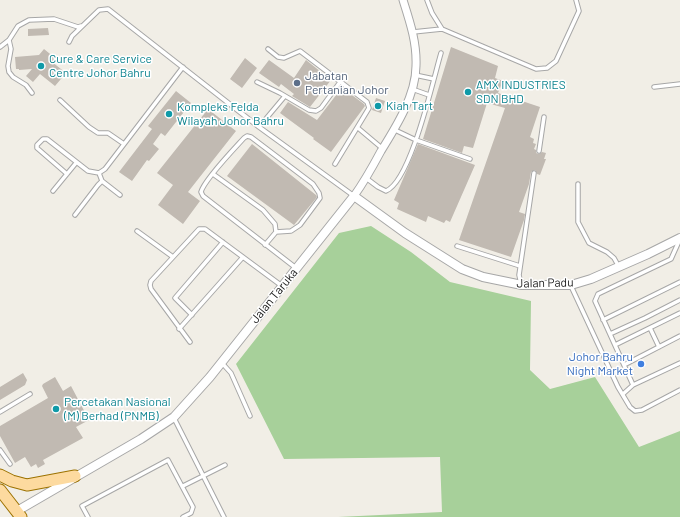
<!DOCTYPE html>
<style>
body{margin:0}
canvas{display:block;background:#f1eee6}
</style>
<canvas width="680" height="517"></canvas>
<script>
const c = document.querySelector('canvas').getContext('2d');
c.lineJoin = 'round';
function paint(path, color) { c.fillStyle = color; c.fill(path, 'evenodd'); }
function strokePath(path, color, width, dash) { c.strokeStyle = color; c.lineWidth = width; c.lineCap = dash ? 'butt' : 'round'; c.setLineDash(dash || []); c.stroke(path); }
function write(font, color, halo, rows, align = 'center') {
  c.font = font + ' Barlow,sans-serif'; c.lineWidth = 3; c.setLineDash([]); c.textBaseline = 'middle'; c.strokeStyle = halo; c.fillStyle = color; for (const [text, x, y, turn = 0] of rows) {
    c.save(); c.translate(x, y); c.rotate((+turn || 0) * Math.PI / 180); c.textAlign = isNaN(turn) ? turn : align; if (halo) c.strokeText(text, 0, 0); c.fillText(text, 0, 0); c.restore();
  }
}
paint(new Path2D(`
 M371 226 411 252 450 282 531 301 530 370 550 389 595 377 639 447 680 431V517H338L442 512 440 457 284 459 236 364 339 233Z`), '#a7d09a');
paint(new Path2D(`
 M48 28 49 35 28 36V29Z
 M451 47 498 66 495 78 503 81 498 93 540 107 530 137 534 139 533 143 536 144 534 149 536 150V153L539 154 542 152 546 153 544 159H546L540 175 537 174 535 170 531 172 529 184 519 212 525 214 524 220 511 257 459 240 505 108 487 103 473 148 464 146 462 153 423 139Z
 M44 49 55 58 52 62 66 73 55 86 40 74 33 82 26 76 32 69 19 70V69H16L15 57 39 55Z
 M245 58 257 68 242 88 230 79Z
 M269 60 294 78 306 60 331 80 310 107 292 96 294 94 281 84 279 87 259 73Z
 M340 90 343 93 345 90 364 104 365 106 331 152 313 139 314 138 280 113 288 102 317 120Z
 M176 91 191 103 165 136 161 133 153 144 159 149 149 161 147 160 132 181 119 172 152 129 148 126Z
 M376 98 385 101 381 113 372 110Z
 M208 109 236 131 188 192 200 201 183 224 158 205 173 185 157 173Z
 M252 144 316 195 317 197 313 202 294 225 227 176Z
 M418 144 475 165 450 222 446 220 444 223 428 216 426 222 397 209 399 203 394 200Z
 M23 373 27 380 25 385 0 400V387Z
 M55 377 63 391 71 386 89 420 76 427 83 438 43 460 45 464 38 468 36 464 31 467 25 457 15 463 0 436V426L48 398 42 386 43 384Z`), '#c1bab2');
const service = new Path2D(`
 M427 0 432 13 442 29
 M413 32 442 29 536 69 547 68 556 61 579 11 576 0
 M9 40 11 49 8 66 9 72 13 77 26 85 32 93
 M69 42 72 36 99 10 108 9 259 127 354 196
 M0 47 9 40 18 26 29 20 54 19 78 27 81 26
 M268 49 278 57 284 58 300 51 367 102 369 108 335 164
 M415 75 434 79
 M257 82 280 93 309 110 316 111 321 108 340 82
 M654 87 680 84
 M412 89 429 95
 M60 100 89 127 98 133H108L124 144
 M259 127 285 96
 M358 128 383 149
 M395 130 416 140 470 159
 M539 151 544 117
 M67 174 37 148V145L43 139H47L88 171 99 173 105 169 183 67
 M213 174 263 210 275 224 276 232 265 245
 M366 178 378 187 386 191C411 181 433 80 441 53
 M102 181 120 195
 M578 184V222L589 243 607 252 614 258 619 267
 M53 191 76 163
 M75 215 98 185 102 181 99 173
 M137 231 173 257
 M276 232 291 231 300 225 320 198 319 193 313 184 251 137 247 136 244 138C234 149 204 180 201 192L203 196 296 268
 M457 246 520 266
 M521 284 519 275 534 173
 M571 286 618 387 630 407 635 411 642 410 680 390
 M192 315 175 298 223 242
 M603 320 680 282
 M650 328 659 347
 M179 329 243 257
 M610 334 645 318 680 300
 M190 342 151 289 150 285 151 281 199 229H205L282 286
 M615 345 680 313
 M222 363 231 373 250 416
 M624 365 680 336
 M633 385 680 363
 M623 394 633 385 595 301 598 294 671 259 680 239
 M0 412 30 394
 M174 418 224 517
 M0 450 10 464
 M183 486 225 465
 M88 517 82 506 168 460 193 507 191 513 183 517`);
const minor = new Path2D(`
 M354 196C364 182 373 166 381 151 396 127 416 95 416 66 417 43 410 22 403 0`);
const tertiary = new Path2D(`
 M17 511 141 439 174 417 210 377 354 196 405 233 462 269 483 277 522 285H571L591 279 648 254 680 238`);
const primary = new Path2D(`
 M0 475 12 481 27 485 75 476
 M0 490 21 517`);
strokePath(service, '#a7a7a7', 5.5);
strokePath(minor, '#a7a7a7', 9);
strokePath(tertiary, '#a7a7a7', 10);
strokePath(primary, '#9c7200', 13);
strokePath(service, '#fff', 3.5);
strokePath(minor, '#fff', 7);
strokePath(tertiary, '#fff', 8);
strokePath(primary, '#fdda9f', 11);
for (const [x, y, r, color] of [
 [41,66,4,"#0f9aa8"],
 [297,83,4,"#5c6f8a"],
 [468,92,4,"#0f9aa8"],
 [378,106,4,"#0f9aa8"],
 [169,114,4,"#0f9aa8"],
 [641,364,4,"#3f7fe0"],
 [56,409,4,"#0f9aa8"]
]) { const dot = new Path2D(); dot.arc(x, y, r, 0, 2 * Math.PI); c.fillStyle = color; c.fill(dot); strokePath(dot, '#fff', 1.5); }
write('12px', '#0d838f', '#fff', [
 ["Cure & Care Service",49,59],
 ["Centre Johor Bahru",49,73],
 ["AMX INDUSTRIES",476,85],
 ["SDN BHD",476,99],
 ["Kiah Tart",386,106],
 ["Kompleks Felda",177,107],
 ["Wilayah Johor Bahru",177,121],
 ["Percetakan Nasional",64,402],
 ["(M) Berhad (PNMB)",64,416]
], 'left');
write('12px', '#4e5e75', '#fff', [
 ["Jabatan",305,76],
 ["Pertanian Johor",305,90]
], 'left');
write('12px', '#202020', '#fff', [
 ["Jalan Padu",545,283,-1],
 ["Jalan Taruka",274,296,-51]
]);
write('12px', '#366cbe', '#fff', [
 ["Johor Bahru",633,357],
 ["Night Market",633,371]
], 'right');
</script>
